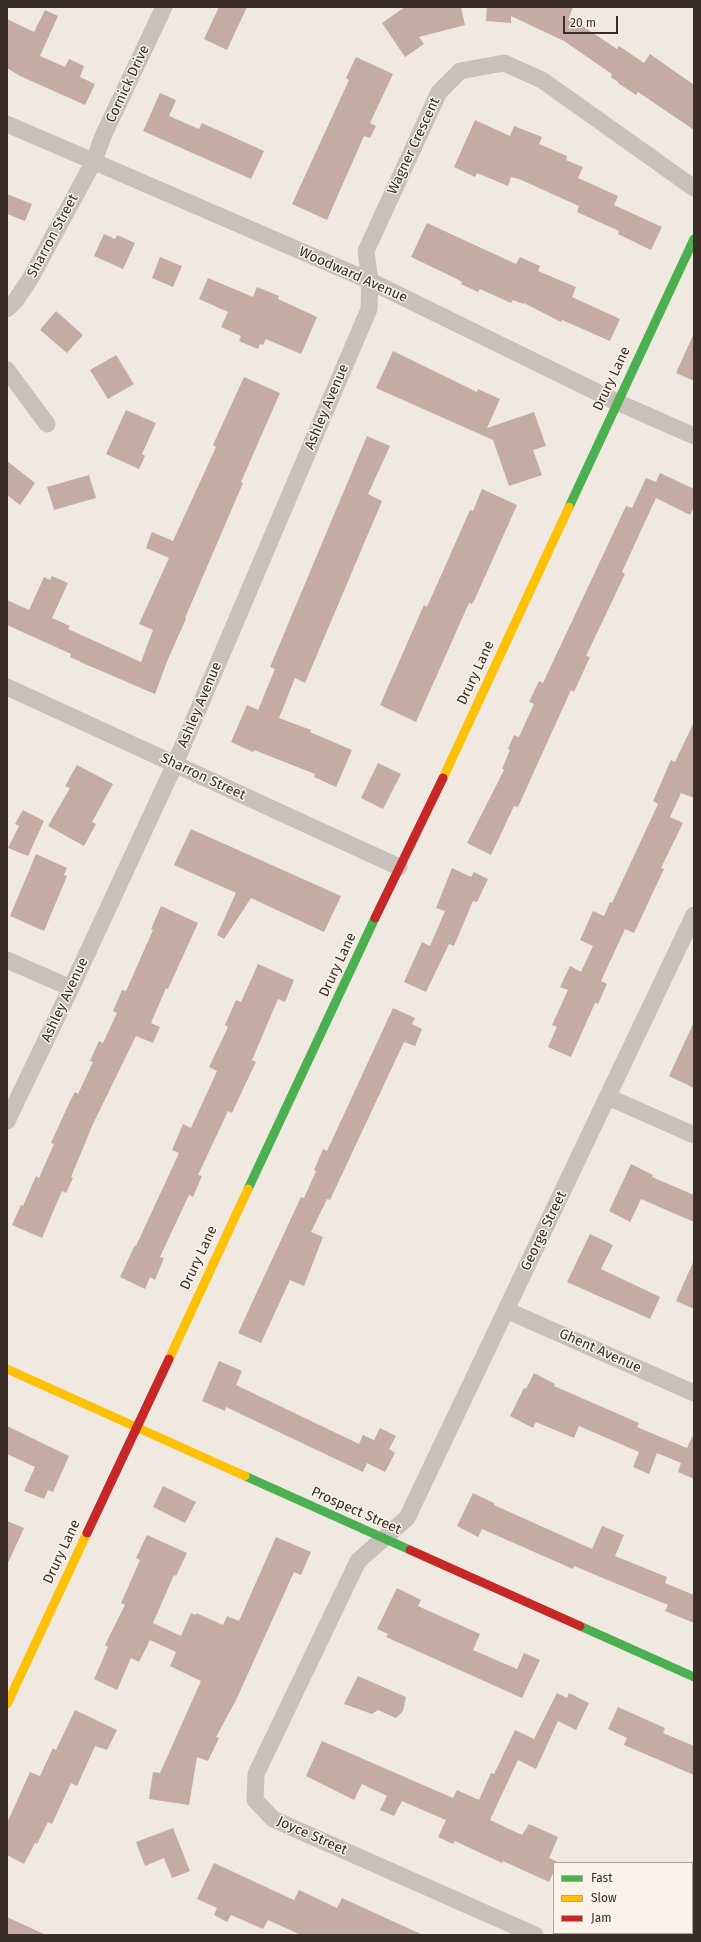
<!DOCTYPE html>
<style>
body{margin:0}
#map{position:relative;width:701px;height:1942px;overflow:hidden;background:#efe9e2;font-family:"Fira Sans",sans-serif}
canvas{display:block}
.frame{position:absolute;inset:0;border:8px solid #3a2d28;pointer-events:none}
.legend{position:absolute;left:553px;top:1862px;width:140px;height:72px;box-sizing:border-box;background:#fbf3e9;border:1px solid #aea49c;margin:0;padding:5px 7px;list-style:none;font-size:12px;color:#3a2d28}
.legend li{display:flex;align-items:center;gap:8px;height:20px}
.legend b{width:20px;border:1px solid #aea49c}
.scale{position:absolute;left:563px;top:16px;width:55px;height:18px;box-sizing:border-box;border:2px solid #3a2d28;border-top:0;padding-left:5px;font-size:12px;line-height:14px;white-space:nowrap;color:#3a2d28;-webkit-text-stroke:3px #fbf3e9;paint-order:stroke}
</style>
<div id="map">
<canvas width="701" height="1942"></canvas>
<div class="frame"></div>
<ul class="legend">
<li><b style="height:5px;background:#4caf50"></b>Fast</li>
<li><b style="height:5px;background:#ffc107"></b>Slow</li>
<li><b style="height:5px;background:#c62828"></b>Jam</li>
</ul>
<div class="scale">20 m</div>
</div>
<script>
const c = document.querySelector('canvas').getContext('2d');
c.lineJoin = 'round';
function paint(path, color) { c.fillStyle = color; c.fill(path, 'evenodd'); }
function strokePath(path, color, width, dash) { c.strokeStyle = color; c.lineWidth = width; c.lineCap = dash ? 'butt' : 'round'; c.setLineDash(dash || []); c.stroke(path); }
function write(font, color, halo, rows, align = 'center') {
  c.font = font + ' "Fira Sans",sans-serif'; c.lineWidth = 3; c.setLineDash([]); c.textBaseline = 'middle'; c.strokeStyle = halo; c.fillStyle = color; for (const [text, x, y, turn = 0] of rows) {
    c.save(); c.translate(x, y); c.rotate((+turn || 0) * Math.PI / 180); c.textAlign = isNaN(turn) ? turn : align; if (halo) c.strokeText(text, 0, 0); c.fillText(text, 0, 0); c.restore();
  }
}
paint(new Path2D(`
 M219 7H247L227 50 204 39Z
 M405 7H461L465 25 419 37 424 44 405 57 382 23Z
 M487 7H573L569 17 617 49 619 46 644 63 650 54 694 85V130L638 92 636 95 618 83V82L611 77 612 74 564 41 511 16V23L486 21Z
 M45 10 58 16 40 56 65 67 69 59 84 66 80 77 95 84 85 105 20 76 7 68V19L34 32Z
 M356 57 393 74 370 123 376 126 370 138 364 136 327 220 292 204 349 80 346 78Z
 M160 93 176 100 169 116 199 129 202 123 264 151 251 179 143 131Z
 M475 120 510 136 514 126 542 137 539 144 567 156 566 160 583 167 578 178 618 196 614 205 662 227 651 250 618 234 619 231 577 212 579 206 519 179 511 177 508 186 477 173 475 177 454 167Z
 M7 194 32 204 25 221 7 214Z
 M427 223 516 264 520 257 540 266 538 271 576 287 572 297 620 319 610 341 562 320 561 322 524 303 523 304 513 300 511 303 480 289 478 292 461 284 462 282 455 278 411 257Z
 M104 234 115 239 117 235 135 243 123 269 94 256Z
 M160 257 182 266 173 287 152 278Z
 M208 278 253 297 257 287 279 296 278 299 317 317 301 354 266 339 263 345 260 344 258 349 239 341 241 336 221 327 228 312 199 299Z
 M56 311 83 335 67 353 40 330Z
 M694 333V381L676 373Z
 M393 351 477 392 478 389 500 399 487 428 534 412 546 446 533 450 542 475 509 486 493 440 376 388Z
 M116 355 134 384 108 399 90 370Z
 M244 377 280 393 241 482 243 483 185 618 186 619 168 659 155 694 85 664 70 657 71 654 7 625V600L29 610 44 577 50 580 52 576 68 583 52 618 70 626 68 629 141 662 153 630 139 624 169 558 146 548 152 532 173 541 216 447 213 445Z
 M126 410 156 423 142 454 145 456 139 469 106 454Z
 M367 436 390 446 368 494 382 501 305 683 295 678 279 718 311 730 310 732 352 750 336 787 314 777 315 774 254 750 253 752 231 742 247 705 258 710 275 669 270 667Z
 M7 461 35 483 20 505 7 495Z
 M660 473 694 489V507L690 515 656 498 622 572 625 574 586 656 590 657 574 692 571 690 518 807 514 806 491 855 467 843 504 770 502 769 510 750 508 749 514 735 519 737 534 704 529 702 539 681 543 683 626 506 632 508 646 478 656 482Z
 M89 475 96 498 54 510 47 487Z
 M482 489 517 505 474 601 472 604 469 603 416 722 380 705 424 605 427 607 470 510 473 511Z
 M694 722V798L681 793 670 817 683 823 661 868 664 869 634 933 625 929 601 981 607 984 598 1004 595 1003 571 1057 548 1047 557 1027 552 1025 568 990 560 987 570 966 581 972 593 946 580 940 593 911 604 916 610 902 612 903 658 804 653 801 671 760 675 762Z
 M378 763 401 774 383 809 361 798Z
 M77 765 113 784 92 822 96 824 84 846 48 826 70 788 65 786Z
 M23 810 44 821 28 856 8 848 19 826 15 824Z
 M191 829 341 896 324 932 251 898 224 939 217 935 236 893 174 865Z
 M36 854 67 868 64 875 67 876 44 931 10 916Z
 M452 868 471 877 474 872 488 879 477 902 473 901 454 946 449 944 426 992 404 982 422 942 430 946 445 911 436 908Z
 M161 906 198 923 168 989 166 988 151 1023 160 1027 153 1043 136 1036 93 1124 71 1177 73 1178 66 1193 62 1191 42 1238 12 1225 21 1205 23 1206 36 1176 39 1178 54 1144 51 1143 70 1101 75 1092 78 1094 93 1062 90 1061 99 1041 103 1043 117 1013 113 1011 122 990 126 991 153 930 151 929Z
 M258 964 294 980 285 1002 278 999 252 1060 256 1062 245 1085 232 1113 228 1111 198 1175 202 1176 193 1197 189 1195 160 1257 164 1258 155 1280 150 1277 145 1289 120 1277 135 1245 136 1246 179 1153 172 1150 183 1124 191 1128 217 1071 209 1067 228 1027 225 1025 236 1000 241 1002Z
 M393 1008 415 1018 412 1024 422 1029 415 1046 404 1042 330 1200 327 1199 311 1232 323 1237 304 1286 290 1280 261 1343 238 1333 301 1197 304 1198 316 1171 314 1170 323 1149 327 1151Z
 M694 1022V1088L669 1076Z
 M631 1164 653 1175 652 1177 694 1195V1222L641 1199 630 1222 609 1211Z
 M590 1234 613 1245 601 1269 660 1297 650 1319 567 1282Z
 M694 1260V1309L676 1301Z
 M219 1361 242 1371 236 1385 359 1444 363 1435 374 1440 380 1428 396 1436 389 1449 395 1453 385 1472 367 1463 363 1472 226 1407 225 1411 202 1401Z
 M534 1373 555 1384 554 1386 639 1423 637 1427 687 1448 694 1433V1479L678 1472 681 1463 657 1453 649 1474 633 1467 639 1452 579 1426 574 1438 536 1422 533 1428 510 1416 524 1388 526 1389Z
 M7 1426 69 1456 53 1492 48 1490 44 1499 24 1491 35 1467 7 1454Z
 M163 1486 196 1502 185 1523 153 1507Z
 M473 1493 494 1503V1505L592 1549 602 1526 624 1535 615 1556 667 1577 665 1583 694 1595V1623L665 1611 668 1605 574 1566 573 1569 482 1529 478 1537 457 1526Z
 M7 1521 24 1528 7 1565Z
 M147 1535 187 1553 176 1576 174 1575 153 1623 181 1636 191 1613 196 1615V1613L223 1625 227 1616 239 1621 276 1537 311 1552 301 1575 294 1572 236 1700 216 1737 219 1738 208 1761 197 1757 189 1805 149 1799 153 1772 160 1773 201 1681 170 1666 176 1652 150 1640 139 1662 131 1658 117 1690 94 1679 108 1647 105 1645 125 1605 121 1603 140 1560 136 1558Z
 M397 1588 421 1600 418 1606 480 1634 473 1650 517 1669 524 1653 540 1660 522 1698 386 1637 388 1634 377 1629Z
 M358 1676 406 1697 403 1711 396 1718 378 1710 372 1714 344 1704Z
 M557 1693 567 1698 569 1693 589 1703 576 1730 558 1721 536 1769 518 1760 490 1820 522 1835 529 1824 558 1837 549 1858 558 1862 554 1863V1871L549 1882 503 1861 502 1863 455 1841 453 1844 438 1837 446 1820 420 1809 402 1801 394 1816 380 1810 387 1796 362 1784 354 1800 306 1776 322 1741 453 1798 457 1790 479 1800 491 1773 494 1774 515 1730 534 1739Z
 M618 1707 665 1728 663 1733 694 1746V1775L624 1745 627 1738 608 1729Z
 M75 1710 117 1730 107 1750 95 1746 77 1786 71 1783 52 1824 48 1822 37 1844 35 1843 24 1864 7 1855V1823L30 1772 40 1776 53 1748 56 1750Z
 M173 1828 190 1871 172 1878 164 1858 145 1866 136 1842Z
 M214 1863 294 1900 299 1890 337 1908 342 1898 423 1935H301L268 1920 263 1929 231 1915 227 1922 214 1915 217 1908 197 1899Z
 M7 1917 46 1935H7Z`), '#c4aca2');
strokePath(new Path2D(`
 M7 124 370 281 617 402 694 436
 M7 309 16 300 30 279 94 161 103 136 164 7
 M7 370 47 424
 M7 687 399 867
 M7 960 71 988
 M608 1097 694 1135
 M7 1121 71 988 175 764 369 309 370 281 366 251 439 92 460 71 504 63 542 80 694 188
 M506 1310 694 1393
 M535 1935 273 1819 255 1800 256 1774 358 1561 407 1518 694 915`), '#c8c1bb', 17);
strokePath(new Path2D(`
 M569 507 694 239
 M248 1189 375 918
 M245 1476 410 1550
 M580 1626 694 1677`), '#4caf50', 9);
strokePath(new Path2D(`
 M443 778 569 507
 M169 1359 248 1189
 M7 1369 245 1476
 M7 1704 87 1533`), '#ffc107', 9);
strokePath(new Path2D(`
 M375 918 443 778
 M87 1533 169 1359
 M410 1550 580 1626`), '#c62828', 9);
write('14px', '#3a2d28', '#fbf3e9', [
 ["Cornick Drive",128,84,-65],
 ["Wagner Crescent",414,146,-65],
 ["Sharron Street",53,236,-62],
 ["Woodward Avenue",353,275,24],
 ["Drury Lane",612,379,-65],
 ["Ashley Avenue",327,407,-67],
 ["Drury Lane",476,673,-65],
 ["Ashley Avenue",200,705,-67],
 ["Sharron Street",203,777,25],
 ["Drury Lane",338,965,-65],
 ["Ashley Avenue",65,1000,-65],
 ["George Street",544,1231,-64],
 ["Drury Lane",199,1258,-65],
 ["Ghent Avenue",600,1351,24],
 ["Prospect Street",356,1511,24],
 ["Drury Lane",62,1552,-65],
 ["Joyce Street",312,1836,24]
]);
</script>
